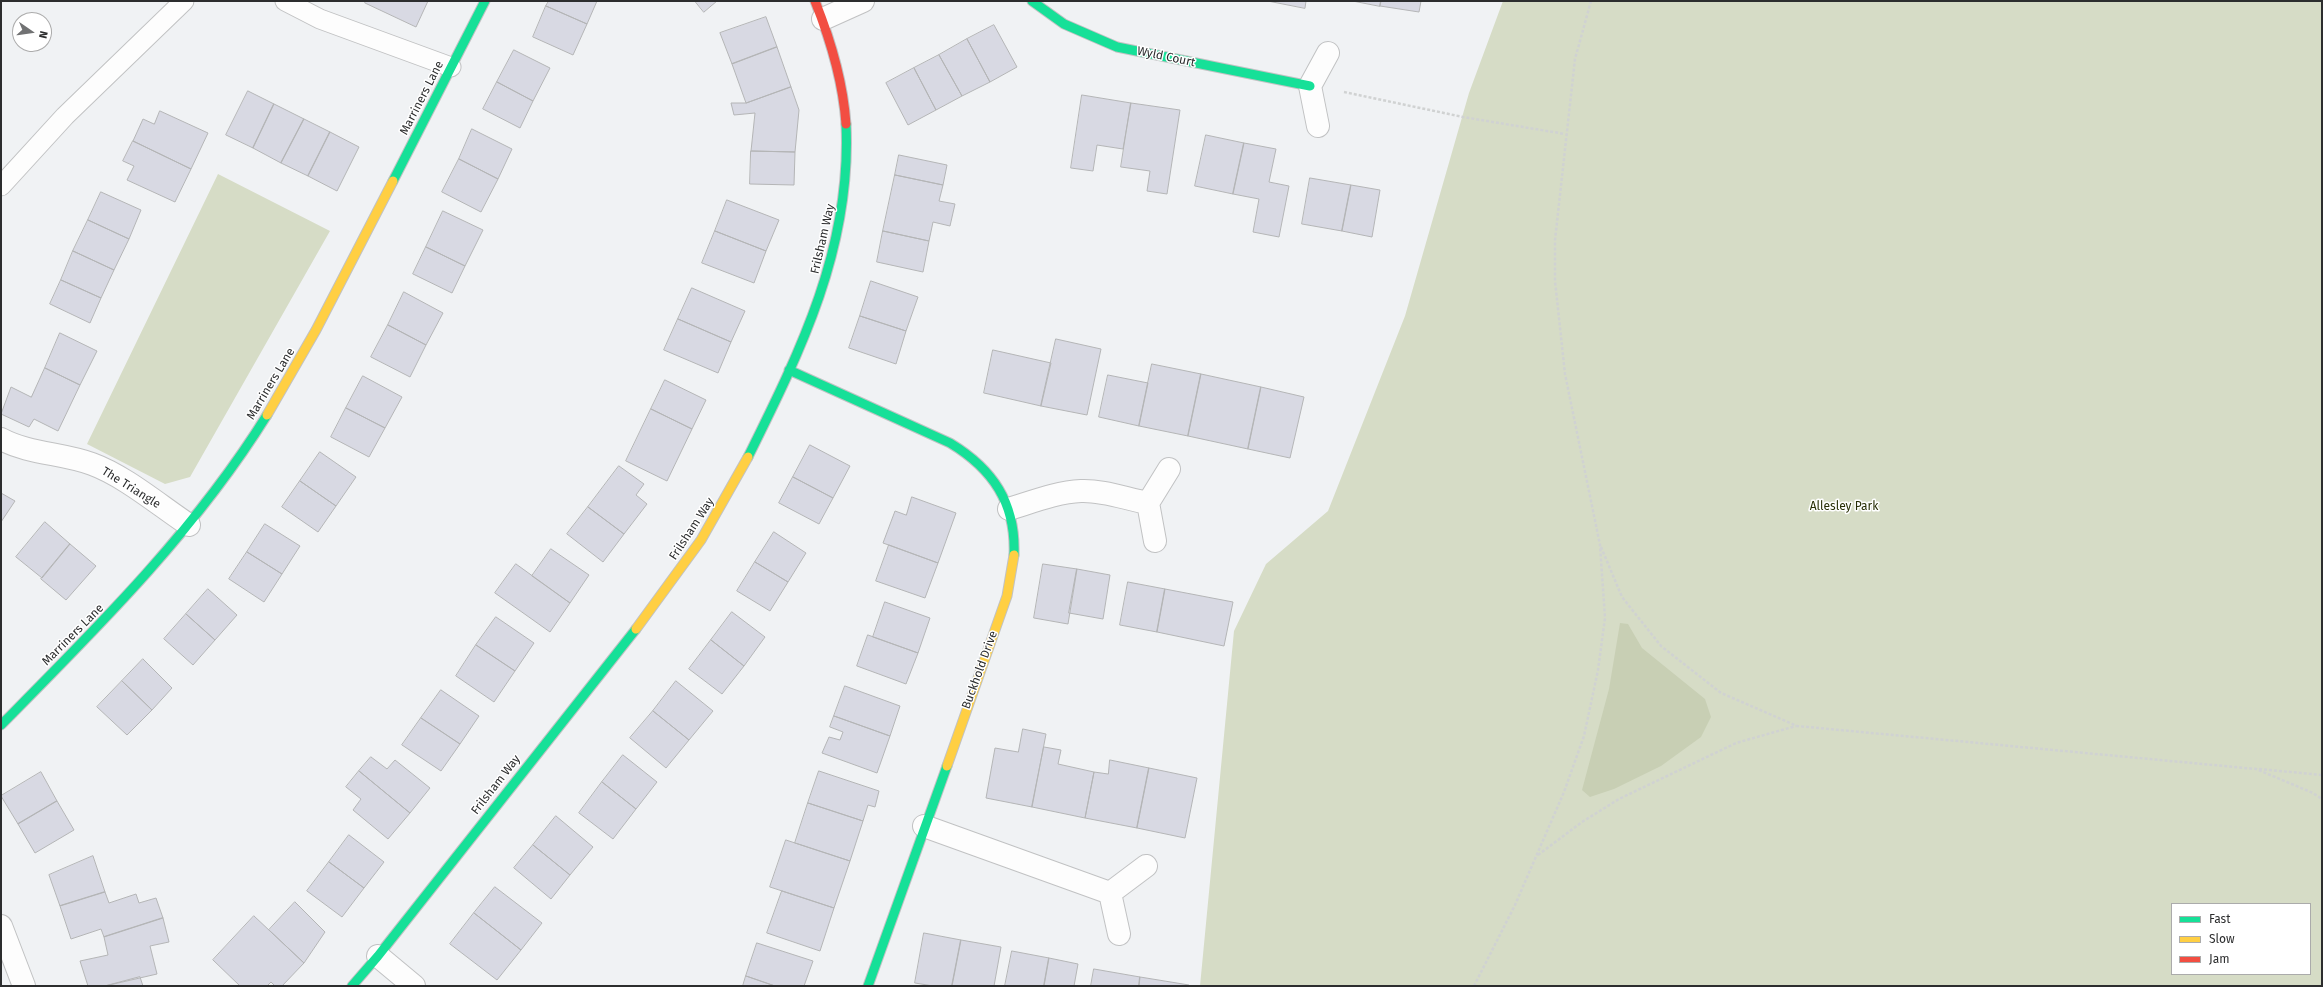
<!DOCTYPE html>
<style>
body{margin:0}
#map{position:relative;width:2323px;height:987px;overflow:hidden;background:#f0f2f4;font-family:"Fira Sans",sans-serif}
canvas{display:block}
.frame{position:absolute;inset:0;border:2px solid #2c2d2e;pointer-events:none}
.legend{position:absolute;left:2171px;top:903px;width:140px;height:72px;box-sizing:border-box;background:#fff;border:1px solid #ababab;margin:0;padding:5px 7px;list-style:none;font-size:12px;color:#2c2d2e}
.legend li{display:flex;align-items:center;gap:8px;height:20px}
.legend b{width:20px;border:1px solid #ababab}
.north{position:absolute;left:12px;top:12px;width:40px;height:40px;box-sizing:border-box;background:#fff;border:1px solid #ababab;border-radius:50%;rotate:103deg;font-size:11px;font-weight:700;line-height:16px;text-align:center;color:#2c2d2e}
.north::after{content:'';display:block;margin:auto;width:14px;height:18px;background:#717273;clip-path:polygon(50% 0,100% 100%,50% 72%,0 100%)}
</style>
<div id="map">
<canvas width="2323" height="987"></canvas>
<div class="frame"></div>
<ul class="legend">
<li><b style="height:5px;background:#16e098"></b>Fast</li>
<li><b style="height:5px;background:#ffcf43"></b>Slow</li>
<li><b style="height:5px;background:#f24e42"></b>Jam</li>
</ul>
<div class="north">N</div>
</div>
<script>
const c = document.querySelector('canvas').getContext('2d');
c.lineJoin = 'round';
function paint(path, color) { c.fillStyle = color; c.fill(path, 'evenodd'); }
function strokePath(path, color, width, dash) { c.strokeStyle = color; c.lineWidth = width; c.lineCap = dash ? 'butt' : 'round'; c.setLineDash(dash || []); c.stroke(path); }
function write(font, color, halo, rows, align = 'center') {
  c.font = font + ' "Fira Sans",sans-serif'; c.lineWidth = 3; c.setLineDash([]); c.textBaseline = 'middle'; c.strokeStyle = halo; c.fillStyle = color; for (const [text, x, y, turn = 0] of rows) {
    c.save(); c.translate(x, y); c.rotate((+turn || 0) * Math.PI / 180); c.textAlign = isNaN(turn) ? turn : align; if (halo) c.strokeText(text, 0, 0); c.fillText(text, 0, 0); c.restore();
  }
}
paint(new Path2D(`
 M1503 1H2322V986H1200L1234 631 1266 564 1328 511 1405 316 1469 93ZM2172 904H2310V974H2172Z
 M218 174 330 231 190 477 165 484 87 444Z`), '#d6dcc6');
paint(new Path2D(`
 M1620 623 1628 624 1642 648 1705 699 1711 717 1701 737 1661 766 1614 789 1590 797 1582 790 1609 689Z`), '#c8cfb4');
const building = new Path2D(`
 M366 1H428L416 27 365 3Z
 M549 1H597L587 24 546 6Z
 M695 1H717L704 12Z
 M1268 1H1306L1305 8Z
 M1353 1H1381L1380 6Z
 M1381 1H1421L1419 12 1380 6Z
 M546 6 587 24 573 55 533 37Z
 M766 17 777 47 732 64 720 33Z
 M994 25 1017 67 990 82 967 39Z
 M967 39 990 82 962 96 939 55Z
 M777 47 791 87 746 103 732 64Z
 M514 50 550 68 533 101 497 82Z
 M939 55 962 96 936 110 914 68Z
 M914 68 936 110 908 125 886 83Z
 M497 82 533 101 520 128 483 109Z
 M791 87 799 110 795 152 751 151 755 113 734 115 731 103H746Z
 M248 91 274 104 253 148 226 135Z
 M1082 95 1131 103 1123 149 1097 145 1093 171 1071 168Z
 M1131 103 1180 110 1167 194 1147 191 1150 171 1121 167Z
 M274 104 304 119 281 163 253 148Z
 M160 111 208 133 191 169 133 141 143 119 154 124Z
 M304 119 330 132 308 176 281 163Z
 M472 129 512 149 498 179 459 159Z
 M330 132 359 147 337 191 308 176Z
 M1206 135 1244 143 1233 194 1195 186Z
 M133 141 191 169 175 202 127 180 134 166 123 161Z
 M1244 143 1276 149 1269 182 1289 186 1279 237 1253 232 1259 199 1233 194Z
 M751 151 795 152 794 185 750 184Z
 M899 155 947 165 943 185 895 175Z
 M459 159 498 179 481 212 442 192Z
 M895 175 943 185 939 201 955 204 950 226 933 222 929 241 883 231Z
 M1310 178 1351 185 1342 231 1302 224Z
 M1351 185 1380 190 1372 237 1342 231Z
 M101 192 141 210 129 239 88 220Z
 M727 200 779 220 766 251 715 231Z
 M443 211 483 230 465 266 426 247Z
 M88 220 129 239 114 270 73 251Z
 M715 231 766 251 754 283 702 263Z
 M883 231 929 241 923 272 877 262Z
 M426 247 465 266 452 293 413 274Z
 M73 251 114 270 101 298 61 280Z
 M61 280 101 298 90 323 50 304Z
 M871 281 918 297 906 331 860 316Z
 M692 288 745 311 731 342 678 319Z
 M404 292 443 313 426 345 388 325Z
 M860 316 906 331 896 364 849 348Z
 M678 319 731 342 718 373 664 350Z
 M388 325 426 345 410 377 371 357Z
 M60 333 97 351 80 385 45 368Z
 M1056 339 1101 349 1087 415 1041 406Z
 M993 350 1051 363 1041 406 984 393Z
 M1152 364 1201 374 1188 436 1139 426Z
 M45 368 80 385 58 431 34 419 29 427 1 414 11 387 31 397Z
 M1201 374 1261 387 1248 449 1188 436Z
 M1108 375 1148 383 1139 426 1099 417Z
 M363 376 402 397 385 428 346 408Z
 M665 380 706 400 692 429 651 409Z
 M1261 387 1304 397 1290 458 1248 449Z
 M346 408 385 428 369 457 331 437Z
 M651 409 692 429 667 481 626 461Z
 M810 445 850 466 833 498 793 477Z
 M320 452 356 477 336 506 300 481Z
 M619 466 644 484 636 495 647 504 624 534 588 507Z
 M793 477 833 498 819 524 779 503Z
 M300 481 336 506 318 532 282 507Z
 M1 493 15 501 1 522Z
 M912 497 956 513 938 563 883 543 895 511 906 515Z
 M588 507 624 534 603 562 567 534Z
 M45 522 70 544 42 578 16 557Z
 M265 524 300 546 282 574 247 552Z
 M774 532 806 553 788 582 755 562Z
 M70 544 96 566 66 600 41 579Z
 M889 545 938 563 925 598 876 581Z
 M551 549 589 575 570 603 532 576Z
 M247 552 282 574 264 602 229 579Z
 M755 562 788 582 770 611 737 591Z
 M516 564 570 603 550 632 495 593Z
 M1043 564 1077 569 1068 624 1034 618Z
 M1077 569 1110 575 1103 619 1069 613Z
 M1128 582 1165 589 1157 632 1120 625Z
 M208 589 237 615 215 640 186 614Z
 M1165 589 1233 602 1224 646 1157 632Z
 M885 602 930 618 918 653 873 637Z
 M732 612 765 637 744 666 711 640Z
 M186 614 215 640 193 665 164 639Z
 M496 617 534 643 515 671 476 645Z
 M868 635 918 653 906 684 857 666Z
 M711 640 744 666 722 694 689 669Z
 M476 645 515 671 494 702 456 676Z
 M143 659 172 688 152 710 122 681Z
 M122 681 152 710 127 735 97 707Z
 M676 681 713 711 689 740 653 711Z
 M845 686 900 706 890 736 834 716Z
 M441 690 479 716 460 744 421 718Z
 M653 711 689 740 666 768 630 738Z
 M834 716 890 736 877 773 822 753 829 737 840 740 843 732 830 727Z
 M421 718 460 744 441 771 402 745Z
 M1023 729 1046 734 1032 807 986 798 995 748 1018 752Z
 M1044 747 1061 750 1058 764 1094 772 1085 818 1032 807Z
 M623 755 657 782 636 809 602 782Z
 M371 757 387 769 395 760 430 788 410 813 359 771Z
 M1110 760 1149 768 1137 828 1085 818 1094 772 1108 774Z
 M1149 768 1197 778 1185 838 1137 828Z
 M359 771 410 813 388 839 353 810 361 799 346 787Z
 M819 771 879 791 875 807 868 805 863 821 808 803Z
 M41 772 57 801 18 824 1 796Z
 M602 782 636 809 613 839 579 813Z
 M57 801 74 830 35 853 18 824Z
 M808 803 863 821 850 861 795 843Z
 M556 816 593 847 570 875 533 845Z
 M349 835 384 862 364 888 329 862Z
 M786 840 850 861 834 908 770 887Z
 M533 845 570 875 551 899 514 868Z
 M93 856 105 892 60 906 49 875Z
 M329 862 364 888 342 917 307 891Z
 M495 887 542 923 521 950 474 913Z
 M782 891 834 908 820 951 767 933Z
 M105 892 109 903 136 894 139 903 156 898 163 918 104 937 101 929 71 939 60 906Z
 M295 902 325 932 304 963 269 930Z
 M474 913 521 950 497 980 450 944Z
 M254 916 304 963 282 986H275L271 982 267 986H240L213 960Z
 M163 918 169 942 150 946 157 974 105 986H88L80 961 108 955 104 937Z
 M924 933 961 940 952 986H933L915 983Z
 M961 940 1001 947 994 986H952Z
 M757 943 813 961 804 986H775L746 976Z
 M1012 951 1049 958 1044 986H1005Z
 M1049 958 1078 964 1074 986H1044Z
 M1094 969 1140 977 1139 986H1091Z
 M746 976 775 986H743Z
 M140 977 143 986H105Z
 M1140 977 1189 985V986H1139Z`);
paint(building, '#d8d9e3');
strokePath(building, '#b4b5b6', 1);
const lane = new Path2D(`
 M285 1 320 19 451 67
 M1 186 65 116 184 1`);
const street = new Path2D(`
 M823 19 863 1
 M1318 126 1310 86 1328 53
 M1 439C29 454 62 453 92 464 125 476 160 506 189 525
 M1009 509C1032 502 1057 492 1081 491 1103 490 1126 499 1148 503
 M1155 541 1148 503 1169 469
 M924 826 1110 893
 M1 926 24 986
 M1119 934 1110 893 1146 866
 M378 956 414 986`);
const fast = new Path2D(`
 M1032 1 1064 24 1117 47 1310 86
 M393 181 485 1
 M789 370 950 443C993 469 1016 503 1014 555
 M748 457C801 350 852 247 846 124
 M1 725C97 628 195 531 267 415
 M352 986 378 956 636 629
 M868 986 947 766`);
const slow = new Path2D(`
 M267 415 316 330 393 181
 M636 629 701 540 748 457
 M947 766 1007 596 1014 555`);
const jam = new Path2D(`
 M815 1C831 41 843 81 846 124`);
strokePath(lane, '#c1c2c3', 21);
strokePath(street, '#c1c2c3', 24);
strokePath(fast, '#c1c2c3', 11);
strokePath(slow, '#c1c2c3', 11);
strokePath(jam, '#c1c2c3', 11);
strokePath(new Path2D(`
 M1344 92 1463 117 1565 134
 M1601 547 1622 597 1661 646 1721 693 1797 726 2256 769 2313 793 2322 799
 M2259 769 2322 775
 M1538 855 1582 822 1619 799 1736 743 1796 726
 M1474 986 1515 905 1564 792 1584 736 1598 670 1605 618 1600 545 1565 374 1555 281V240L1575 59 1591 1`), '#d0d2d2', 2.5, [3, 2]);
strokePath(lane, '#fdfdfd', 19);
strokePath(street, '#fdfdfd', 22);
strokePath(fast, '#16e098', 9);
strokePath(slow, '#ffcf43', 9);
strokePath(jam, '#f24e42', 9);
write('12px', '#2c2d2e', '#fff', [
 ["Wyld Court",1166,57,12],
 ["Marriners Lane",422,98,-63],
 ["Frilsham Way",823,239,-77],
 ["Marriners Lane",271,384,-59],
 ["The Triangle",131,488,32],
 ["Frilsham Way",692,529,-57],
 ["Marriners Lane",73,635,-45],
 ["Buckhold Drive",980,670,-70],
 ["Frilsham Way",496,785,-52]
]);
write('12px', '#272e05', '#fff', [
 ["Allesley Park",1844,507]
]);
</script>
